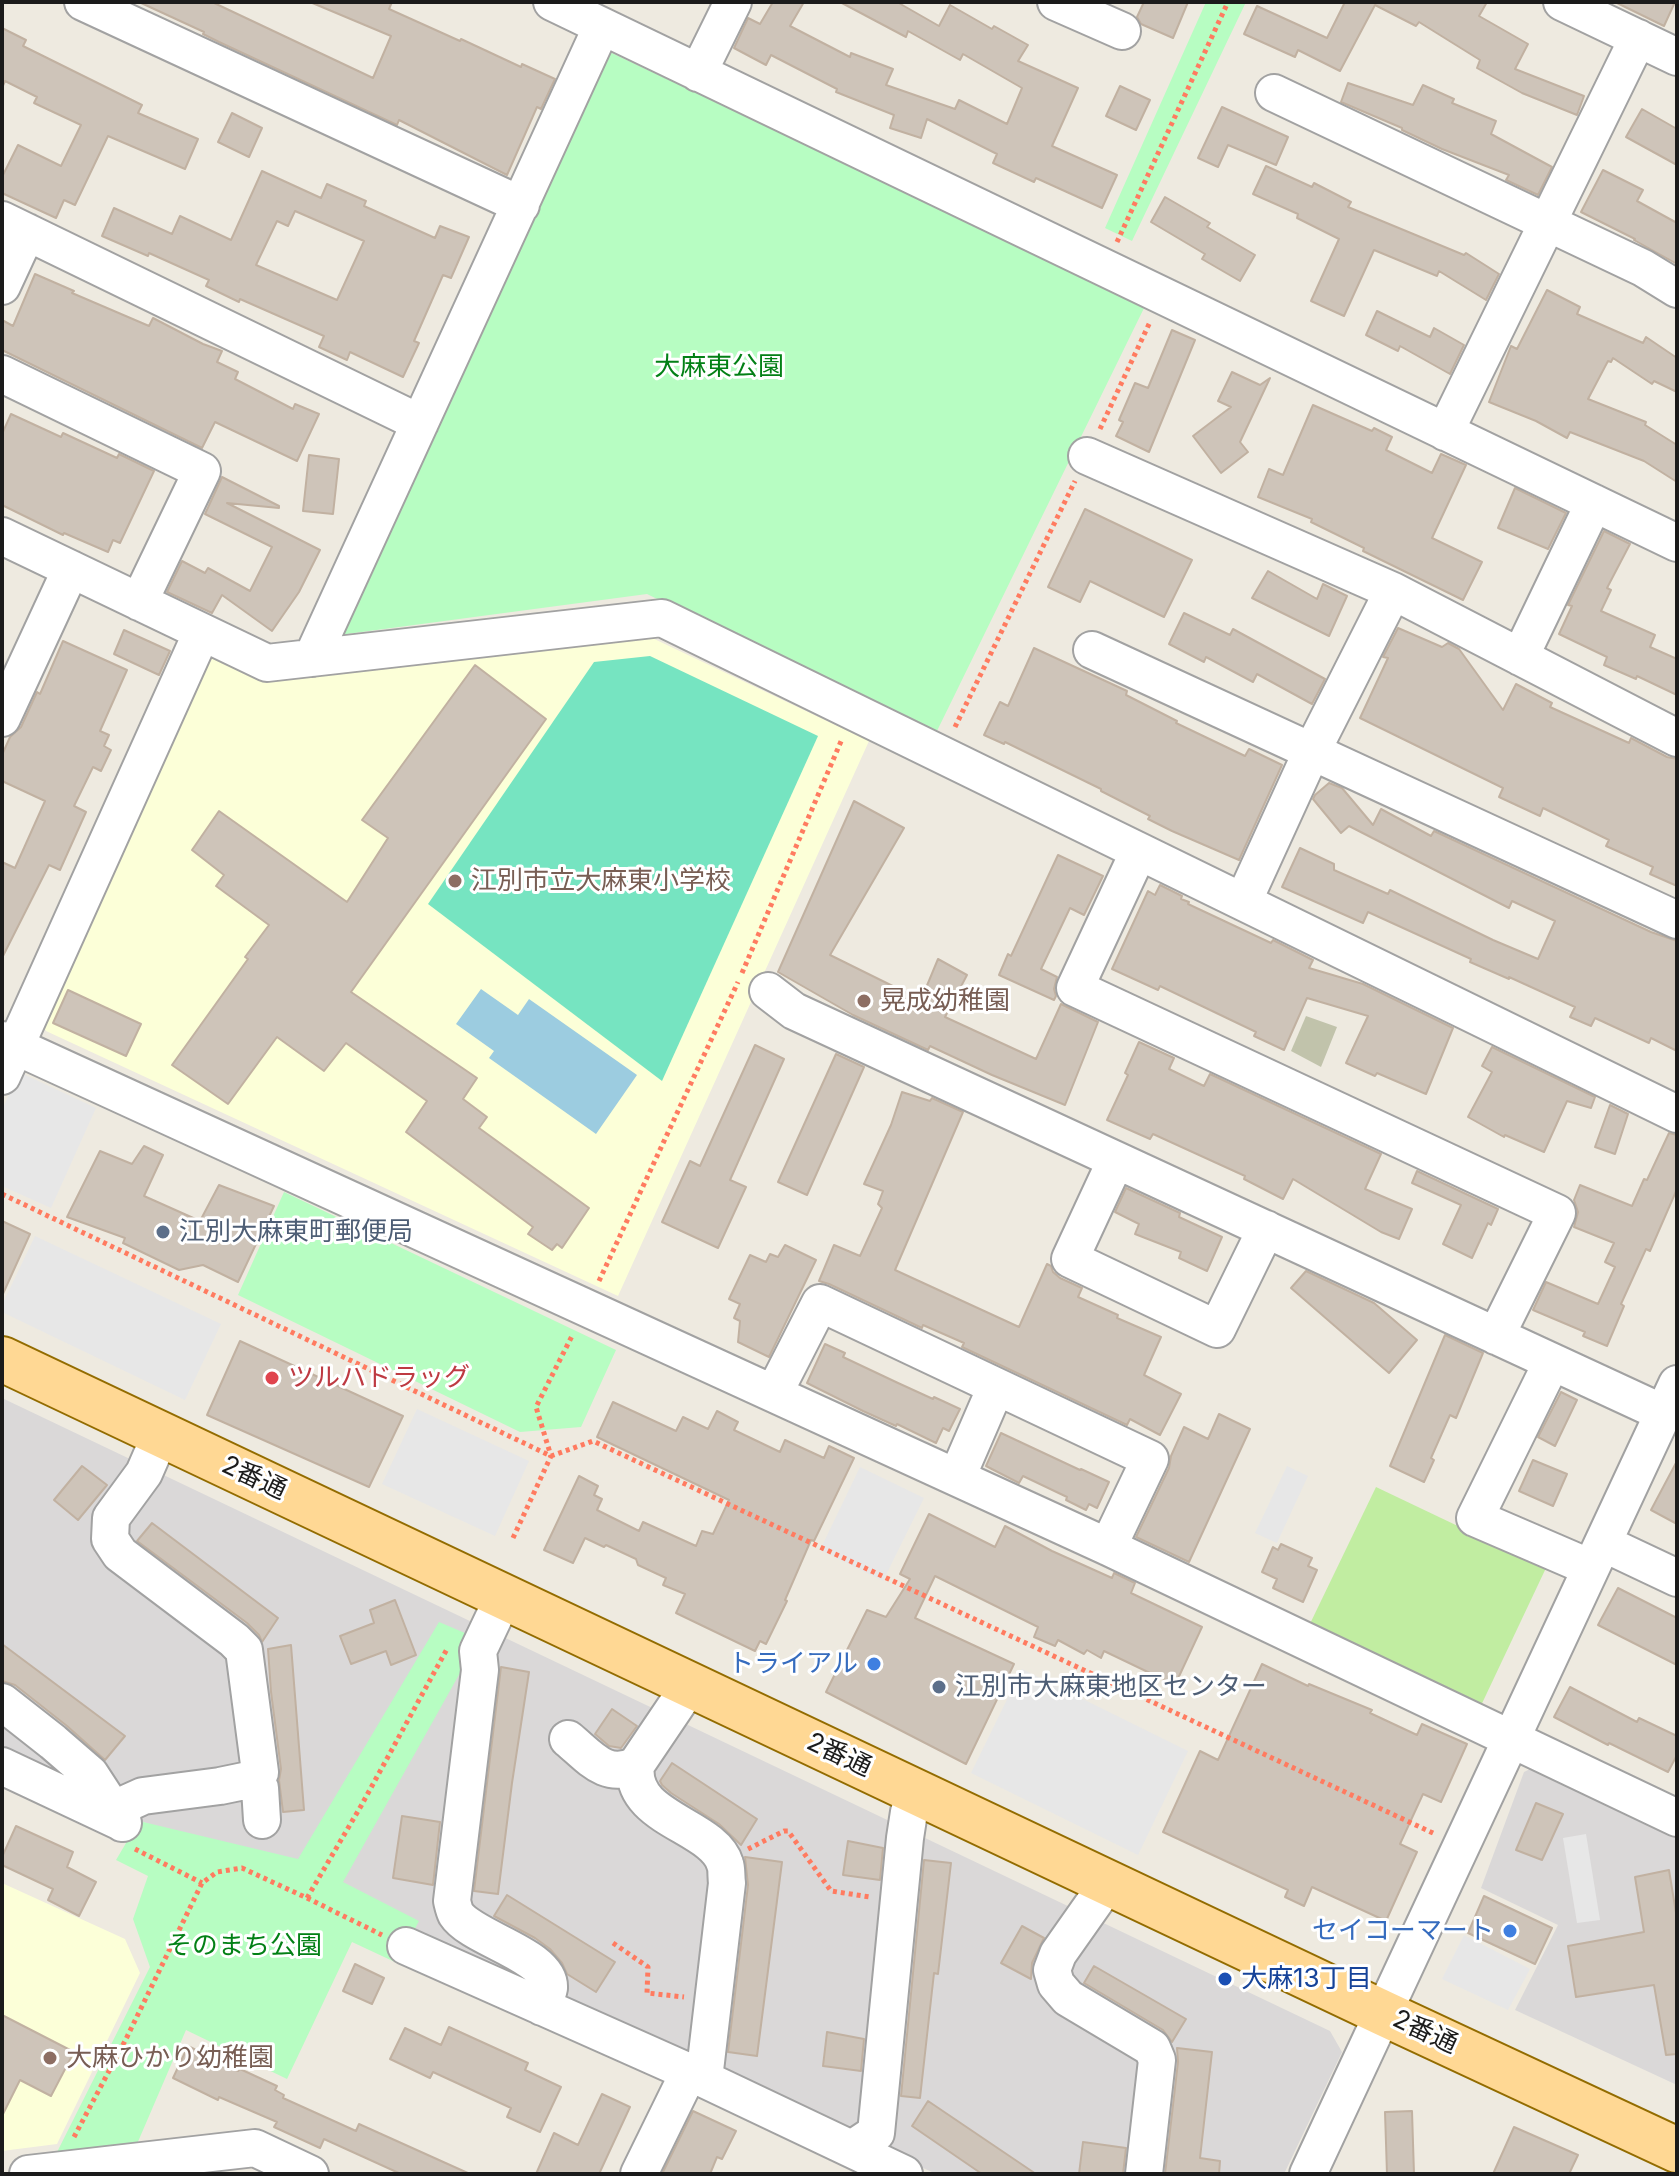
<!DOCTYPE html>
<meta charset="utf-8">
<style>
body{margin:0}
#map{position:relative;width:1679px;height:2176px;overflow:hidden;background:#eeeae0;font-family:Inter,sans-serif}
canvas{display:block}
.frame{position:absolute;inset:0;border:4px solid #1b1b1b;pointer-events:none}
</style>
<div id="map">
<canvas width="1679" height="2176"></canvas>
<div class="frame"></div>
</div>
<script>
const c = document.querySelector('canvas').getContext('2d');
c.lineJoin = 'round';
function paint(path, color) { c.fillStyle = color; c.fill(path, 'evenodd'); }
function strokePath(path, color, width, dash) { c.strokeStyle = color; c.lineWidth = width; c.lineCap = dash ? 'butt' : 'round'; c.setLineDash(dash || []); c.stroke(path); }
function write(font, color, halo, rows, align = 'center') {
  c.font = font + ' Inter,"Noto Sans JP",sans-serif'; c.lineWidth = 6; c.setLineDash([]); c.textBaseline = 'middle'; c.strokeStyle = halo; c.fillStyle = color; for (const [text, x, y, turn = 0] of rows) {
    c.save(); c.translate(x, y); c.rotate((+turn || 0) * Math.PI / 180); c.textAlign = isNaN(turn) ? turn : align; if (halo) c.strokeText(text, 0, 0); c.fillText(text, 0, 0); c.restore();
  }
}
paint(new Path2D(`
 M2 1398 1330 2031 1342 2052 1284 2174H936L307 1878 114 1812 2 1758Z
 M1536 1766 1677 1833V2085L1515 2010 1558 1925 1481 1888 1524 1772Z`), '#dad8d8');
paint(new Path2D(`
 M648 636 869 741 618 1296 46 1031 40 1020 211 652Z
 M2 1883 125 1939 140 1973 57 2144 2 2151Z`), '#fcffd8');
paint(new Path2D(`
 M1306 1016 1337 1027 1321 1067 1291 1051Z`), '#c1c3ab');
paint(new Path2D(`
 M1376 1487 1546 1568 1477 1714 1306 1632Z`), '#c1eda1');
paint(new Path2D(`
 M1206 2H1246L1132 241 1105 228Z
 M599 47 1146 304 935 735 647 594 339 635Z
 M284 1192 616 1350 581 1427 520 1432 238 1295Z
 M439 1622 479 1639 343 1882 419 1921 397 1963 352 1942 287 2079 186 2030 137 2144 46 2174 150 1967 133 1919 148 1876 116 1860 139 1821 298 1859Z`), '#b7fdc2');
paint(new Path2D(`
 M650 656 818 736 662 1081 428 904 594 662Z`), '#76e4c1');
paint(new Path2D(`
 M19 1072 96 1108 51 1208 2 1186V1110Z
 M35 1236 221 1324 185 1400 2 1312V1305Z
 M417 1409 529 1461 495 1536 382 1484Z
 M1287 1466 1308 1476 1277 1543 1255 1533Z
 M860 1467 924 1498 883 1581 820 1550Z
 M1022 1669 1188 1751 1138 1855 971 1773Z
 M1586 1834 1600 1920 1577 1923 1563 1838Z
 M1464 1935 1530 1969 1508 2010 1442 1979Z`), '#e7e7e7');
paint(new Path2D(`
 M481 989 518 1015 529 999 637 1075 596 1134 489 1058 494 1051 456 1024Z`), '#9ccce0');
const building = new Path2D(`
 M139 2H212L373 78 391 36 310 2H392L389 9 460 41 461 39 521 67 522 64 555 79 541 109 537 107 507 175 399 120 397 125 219 42 203 34 204 32Z
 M773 2H804L790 26 850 57 851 53 893 69 886 85 955 109 959 100 1007 124 1022 88 963 54 960 60 908 31 906 37 840 2H897L939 26 950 5 992 29 994 26 1028 45 1018 61 1078 88 1052 146 1117 175 1102 208 1036 178 1034 182 993 163 997 154 927 119 921 138 890 128 894 115 836 92 837 89 771 55 766 65 734 48 748 18 760 24Z
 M1144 2H1188L1173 38 1141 24 1137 17Z
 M1345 2H1487L1479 16 1528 44 1515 69 1584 96 1577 115 1522 93 1477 68 1480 60 1419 22 1416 26 1375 5 1340 71 1298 50 1295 57 1244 34 1257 6 1327 38Z
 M1615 2H1675L1664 26Z
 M2 28 26 40 23 46 142 105 138 113 198 139 185 169 108 136 75 205 64 200 56 218 2 193V177L18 145 61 166 81 125 34 103 37 97 5 81 2 88Z
 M1348 83 1413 105 1423 85 1454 99 1452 103 1496 121 1491 134 1552 167 1538 195 1506 180 1509 175 1442 149 1402 130V128L1341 102Z
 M1120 86 1150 100 1136 130 1106 116Z
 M1222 107 1288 137 1276 165 1228 145 1218 167 1198 158Z
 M1642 109 1677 129V165L1626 137Z
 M232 113 262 128 249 157 218 142Z
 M1266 166 1312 187 1314 183 1351 202 1348 207 1464 255 1466 253 1499 274 1486 300 1439 271 1437 276 1374 250 1344 316 1311 301 1339 239 1297 218 1298 214 1253 194Z
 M1603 170 1643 190 1637 201 1677 223V264L1634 240 1635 239 1581 212Z
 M262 171 321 198 327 184 366 201 364 206 435 238 440 226 469 237 451 278 443 275 414 341 419 343 403 377 350 352 347 360 319 347 324 336 240 299 239 302 206 286 209 280 149 253 148 256 102 236 114 208 172 234 180 216 231 240ZM295 211 364 241 337 300 256 265 277 221 288 226Z
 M1165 197 1210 223 1207 227 1255 255 1240 281 1202 259 1205 254 1151 222Z
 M35 274 74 291 72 293 149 326 153 318 203 344 222 351 217 362 238 372 235 379 293 409 295 404 319 414 297 461 215 422 202 448 2 350V320L13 326Z
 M1547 290 1580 307 1577 314 1643 343 1646 337 1677 358V392L1654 381 1652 384 1613 358 1611 362 1608 361 1588 399 1646 422 1645 425 1677 445V482L1644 461 1570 432 1567 438 1536 421 1489 402 1511 346 1517 349Z
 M1377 311 1430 337 1434 328 1464 345 1450 374 1400 346 1398 351 1366 335Z
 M1172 330 1195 340 1149 452 1116 436 1123 422 1119 420 1135 383 1148 388Z
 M1232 372 1260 385 1270 378 1240 442 1248 452 1221 473 1193 436 1231 407 1218 401Z
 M1313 405 1372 431 1374 428 1392 437 1386 450 1432 473 1441 454 1466 465 1432 538 1482 562 1463 600 1363 551 1364 548 1311 522 1312 519 1258 497 1269 469 1283 475Z
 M11 414 61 437 63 433 117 458 119 454 154 471 120 543 113 540 108 552 64 533 63 535 2 505V434Z
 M309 455 339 459 333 514 303 511Z
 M222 477 279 506V508L227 503 320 550 299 592 272 631 222 595 212 613 167 592 182 561 205 573 208 568 250 591 272 547 205 514Z
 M1515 488 1566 513 1548 549 1498 528Z
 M1085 509 1192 560 1164 617 1090 581 1080 602 1048 587Z
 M1604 531 1630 544 1607 588 1611 590 1601 611 1655 635 1650 647 1677 659V695L1637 676 1636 679 1604 665 1607 657 1559 634 1572 606 1568 605Z
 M1268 571 1317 599 1323 584 1347 596 1329 636 1252 598Z
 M1184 613 1230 635 1233 629 1325 679 1312 704 1257 674 1253 682 1206 657 1204 662 1169 644Z
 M1398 628 1442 647 1448 643 1459 649 1503 710 1516 684 1552 703 1550 707 1629 743 1631 738 1667 757 1677 759V886L1650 874 1653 867 1606 846 1609 840 1543 808 1540 816 1499 797 1503 788 1360 718 1388 658 1383 657Z
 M124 630 170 651 159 675 114 654Z
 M63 641 127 670 100 731 109 735 104 746 111 750 101 771 93 767 74 806 86 812 60 870 49 865 2 958V862L15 868 45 801 2 781V755L10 737 21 727 37 692 40 694Z
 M1034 648 1127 691 1126 695 1177 721 1176 723 1245 756 1249 749 1282 765 1239 860 1172 831 1148 819 1150 816 1101 791V789L1005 742 1004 744 984 735 1000 702 1008 706Z
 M475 665 546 719 351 992 477 1078 463 1099 487 1117 479 1128 589 1208 562 1248 557 1244 552 1250 528 1234 533 1227 406 1132 427 1101 346 1043 324 1071 277 1037 228 1104 172 1065 248 959 245 957 269 925 216 886 224 875 192 850 219 811 347 902 388 838 362 820Z
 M1329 783 1342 788 1373 825 1381 809 1431 836 1434 831 1651 932 1677 941V1051L1651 1038 1649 1043 1595 1018 1591 1026 1570 1017 1575 1007 1509 977V979L1470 962 1471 959 1368 912 1363 923 1282 887 1300 848 1334 864V870L1388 894 1390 890 1493 940 1538 959 1555 921 1512 901 1509 908 1349 826 1341 833 1313 799 1315 795Z
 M854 801 904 828 830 955 921 1000 938 959 967 975 945 1017 1036 1059 1061 1004 1098 1022 1065 1105 992 1075 930 1046 928 1050 853 1015 778 972Z
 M1058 855 1103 876 1084 915 1070 908 1041 969 1057 977 1054 989 1056 996 1054 1000 999 975 1008 954 1011 956Z
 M1160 885 1182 896 1181 899 1189 902 1188 904 1271 943 1273 940 1313 960 1309 968 1363 984 1453 1028 1426 1094 1377 1073 1375 1076 1346 1063 1368 1016 1307 998 1284 1050 1254 1036 1256 1032 1160 986 1158 990 1112 969 1148 891 1155 895Z
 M68 990 141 1024 126 1056 53 1023Z
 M1139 1042 1174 1058 1169 1069 1204 1086 1210 1074 1381 1154 1365 1189 1412 1209 1399 1239 1381 1232 1293 1179 1283 1199 1244 1179 1245 1176 1153 1134 1150 1139 1107 1120 1128 1075 1125 1073Z
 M755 1045 784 1059 730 1180 746 1187 718 1248 662 1222 690 1161 700 1166Z
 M1492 1047 1595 1097 1591 1108 1567 1101 1544 1152 1505 1135 1504 1137 1468 1117 1492 1072 1482 1066Z
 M836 1054 864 1067 807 1195 778 1182Z
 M902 1092 930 1101 932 1098 963 1112 895 1270 1019 1327 1047 1264 1051 1266 1053 1272 1060 1278 1082 1288 1078 1297 1118 1315 1117 1318 1161 1337 1144 1375 1181 1394 1160 1435 1130 1419 1127 1425 962 1347 964 1343 923 1325 922 1328 829 1284 819 1281 834 1245 860 1256 882 1208 878 1204 883 1191 864 1184 891 1125Z
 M1610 1105 1628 1114 1615 1154 1595 1147Z
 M1669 1133 1677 1135V1189L1650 1251 1646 1249 1621 1304 1624 1306 1607 1346 1583 1336 1585 1332 1533 1310 1546 1282 1598 1304 1615 1267 1605 1262 1614 1243 1574 1227 1578 1212 1574 1200 1580 1185 1632 1206 1644 1179 1647 1180Z
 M144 1146 163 1155 144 1196 200 1221 219 1185 274 1206 238 1282 203 1265 179 1270 123 1243 125 1238 67 1217 100 1151 132 1164Z
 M1417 1171 1498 1209 1491 1225 1488 1223 1472 1258 1443 1244 1461 1205 1412 1183Z
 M1126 1188 1180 1213 1179 1217 1222 1237 1207 1271 1179 1258 1181 1252 1135 1234 1139 1224 1115 1212Z
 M2 1221 30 1234 2 1296Z
 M785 1245 816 1260 769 1357 738 1342 740 1321 734 1318 740 1304 729 1299 750 1255 766 1262 770 1254 778 1257Z
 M1306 1271 1374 1303 1417 1340 1389 1373 1291 1288Z
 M1445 1335 1483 1353 1456 1418 1450 1415 1431 1458 1434 1460 1424 1482 1390 1466Z
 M240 1341 403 1416 369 1487 207 1415Z
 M825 1344 845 1353 843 1357 898 1383 933 1399 934 1397 960 1409 949 1431 943 1428 936 1443 897 1424 896 1426 863 1411 807 1383Z
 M1561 1392 1577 1400 1555 1446 1538 1437Z
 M613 1402 676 1431 683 1417 708 1429 717 1411 738 1422 734 1430 780 1452 785 1440 824 1458 829 1446 854 1458 814 1541 811 1540 785 1600 787 1601 766 1644 760 1641 755 1651 676 1613 685 1594 663 1585 666 1578 638 1565 636 1559 606 1545 604 1547 585 1538 573 1563 544 1550 579 1476 598 1486 594 1495 602 1499 597 1510 639 1531 643 1522 696 1546 702 1531 713 1534 729 1500 597 1437Z
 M1219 1414 1250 1429 1189 1562 1136 1537 1169 1468 1171 1456 1184 1427 1208 1439Z
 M1001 1433 1080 1470 1081 1469 1109 1482 1097 1508 1089 1504 1086 1510 1066 1500 1067 1497 1023 1476 1019 1483 986 1466Z
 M1533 1460 1567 1474 1553 1506 1519 1491Z
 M1677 1461V1524L1651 1510Z
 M82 1466 107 1485 78 1520 54 1500Z
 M929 1514 995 1547 1005 1526 1052 1551 1112 1578 1114 1573 1135 1583 1131 1593 1202 1627 1175 1685 1104 1651 1101 1658 1087 1650 1084 1654 1058 1640 1055 1646 1034 1637 1038 1627 935 1576 915 1618 1014 1664 966 1764 826 1692 867 1610 886 1617 910 1579 900 1574Z
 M152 1523 278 1618 262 1642 259 1635 247 1623 137 1541Z
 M1281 1544 1312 1558 1308 1566 1317 1570 1303 1602 1273 1588 1277 1579 1262 1572 1273 1547 1278 1550Z
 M1618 1588 1677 1618V1665L1598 1625Z
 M395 1600 416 1655 391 1665 386 1651 351 1664 340 1636 374 1623 370 1610Z
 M2 1644 125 1736 105 1760 67 1726 15 1685 2 1681Z
 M291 1645 304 1810 283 1812 279 1780 281 1769 271 1692 268 1649Z
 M1262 1664 1308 1686 1309 1684 1372 1710 1370 1713 1417 1735 1422 1724 1467 1744 1441 1802 1423 1794 1400 1844 1417 1852 1386 1921 1312 1887 1304 1906 1285 1897 1288 1890 1163 1832 1200 1751 1218 1760Z
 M501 1667 529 1672 512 1783 498 1894 474 1891Z
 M1570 1687 1637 1722 1639 1718 1677 1736V1755L1668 1772 1609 1743 1608 1745 1554 1717Z
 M612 1709 637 1726 621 1748 609 1746 595 1734Z
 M672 1763 757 1819 741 1845 719 1824 671 1793 662 1785 660 1781Z
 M1536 1803 1563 1814 1542 1860 1516 1850Z
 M402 1816 440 1822 433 1885 393 1878Z
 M16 1826 73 1852 67 1867 96 1882 79 1916 48 1900 53 1889 2 1865V1857Z
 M848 1841 883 1848 880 1880 843 1875Z
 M745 1857 782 1862 757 2056 728 2052 748 1885Z
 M924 1860 951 1863 938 1974 934 1973 920 2098 901 2096Z
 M1669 1870 1677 1919V2054L1666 2055 1654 1985 1576 1997 1568 1946 1644 1932 1635 1877Z
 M507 1895 615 1962 596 1992 567 1974 562 1963 550 1949 535 1938 494 1916Z
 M1484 1896 1552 1928 1535 1964 1468 1933Z
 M1022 1926 1044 1938 1032 1963 1031 1979 1001 1963Z
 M355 1964 384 1978 372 2004 343 1991Z
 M1094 1966 1186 2019 1172 2042 1163 2030 1084 1983Z
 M2 2015 74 2052 51 2096 20 2080 2 2116Z
 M449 2027 528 2063 525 2070 561 2087 540 2132 507 2117 511 2108 433 2072 430 2078 390 2059 405 2028 441 2045Z
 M827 2032 864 2039 861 2071 823 2066Z
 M188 2046 238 2071 240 2069 277 2086 275 2090 284 2095 283 2098 356 2131 359 2124 470 2174H401L324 2139 320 2148 274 2127 277 2122 219 2097 218 2100 173 2078Z
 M1177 2048 1212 2052 1200 2158 1220 2161 1219 2174H1165L1178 2062Z
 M602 2094 630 2107 599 2174H536L554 2133 578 2145Z
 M928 2101 1036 2174H982L912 2126Z
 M693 2111 736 2131 722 2159 717 2157 710 2174H662Z
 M1412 2111 1414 2174H1387L1385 2112Z
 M1514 2127 1578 2155 1569 2174H1493Z
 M1083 2142 1126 2148 1123 2174H1079Z`);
paint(building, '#cec4b9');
strokePath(building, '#c1b1a1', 2);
const minor = new Path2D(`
 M83 2 521 205
 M552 2 1677 543
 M1056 2 1122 31
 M1562 2 1677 57
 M698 73 733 2
 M1274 93 1643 268 1677 289
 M2 220 420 423
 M2 286 27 232
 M2 374 202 471 139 602
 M1445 432 1638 38
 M1087 456 1393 591 1677 738
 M2 536 267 663 662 618 1677 1114
 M1092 650 1677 920
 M1520 657 1594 503
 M312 658 602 26
 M2 718 71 569
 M1139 851 1075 988 1557 1213 1496 1336
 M1243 902 1312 751 1393 591
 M768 991 794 1011 1663 1413
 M2 1040 1108 1547 1677 1818
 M2 1076 202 632
 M1116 1160 1070 1259 1217 1329 1266 1229
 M1552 1362 1475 1518 1591 1568
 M774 1393 820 1303 1150 1459 1108 1547
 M957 1477 996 1387
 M1603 1543 1677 1578
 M504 1596 478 1651 480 1670 452 1901C453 1905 454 1910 456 1914 472 1939 551 1955 549 1988 548 1994 544 2002 542 2007
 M690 1685 636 1765C628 1819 714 1825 725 1864 727 1869 726 1877 727 1883L704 2079
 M2 1702 53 1742 90 1774 122 1823
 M568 1739C590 1757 606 1780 636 1765
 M2 1766 123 1823
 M249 1780 260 1788 262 1820
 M122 1823 123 1805 143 1796 220 1786 249 1780 260 1772 244 1650 234 1640 120 1554 110 1539 111 1518 144 1473 161 1434
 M1108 1883 1058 1954 1052 1970 1056 1984 1068 1998 1152 2048 1157 2060 1144 2174
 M406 1946 689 2072 904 2174
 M852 2149 876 2133 905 1838 909 1812 919 1793
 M28 2174 255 2148 310 2174
 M639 2174 689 2072
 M1308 2174 1677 1384`);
const major = new Path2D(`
 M2 1359 1383 2013 1677 2150`);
strokePath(minor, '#a2a2a2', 40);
strokePath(major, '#936c00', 48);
strokePath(new Path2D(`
 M1117 242 1228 2
 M1100 429 1150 322
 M955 727 1075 481
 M742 973 842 739
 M2 1194 551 1456 593 1441 1435 1834
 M599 1281 738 982
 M513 1538 551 1456 536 1407 573 1334
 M135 1849 202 1883
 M748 1849 784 1831H788L831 1891 870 1897
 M307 1898 382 1935
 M613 1943 648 1967 647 1993 684 1997
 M74 2137 126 2039 202 1883 217 1872 242 1868 307 1898 361 1806 447 1649`), '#ff7b60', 5, [4, 4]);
strokePath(minor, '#fff', 36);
strokePath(major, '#ffd894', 44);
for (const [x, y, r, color] of [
 [455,881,8,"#8d6e63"],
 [864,1001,8,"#8d6e63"],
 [163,1232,8,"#5c6f8a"],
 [272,1378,8,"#e0444e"],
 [874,1664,8,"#3f7fe0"],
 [939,1687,8,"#5c6f8a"],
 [1510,1931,8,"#3f7fe0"],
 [1225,1979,8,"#1a4fb4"],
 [50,2058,8,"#8d6e63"]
]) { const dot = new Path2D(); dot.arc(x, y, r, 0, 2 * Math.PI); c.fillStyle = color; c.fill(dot); strokePath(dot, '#fff', 3); }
write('26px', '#038016', '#fff', [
 ["大麻東公園",719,367],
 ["そのまち公園",244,1946]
]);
write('26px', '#785e54', '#fff', [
 ["江別市立大麻東小学校",471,881],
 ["晃成幼稚園",880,1001],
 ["大麻ひかり幼稚園",66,2058]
], 'left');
write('26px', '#4e5e75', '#fff', [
 ["江別大麻東町郵便局",179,1232],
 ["江別市大麻東地区センター",955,1687]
], 'left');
write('26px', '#be3a42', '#fff', [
 ["ツルハドラッグ",288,1378]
], 'left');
write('26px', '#1b1b1b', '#fff', [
 ["2番通",254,1478,25],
 ["2番通",839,1755,25],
 ["2番通",1425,2032,25]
]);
write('26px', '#366cbe', '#fff', [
 ["トライアル",858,1664],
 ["セイコーマート",1494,1931]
], 'right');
write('26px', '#164399', '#fff', [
 ["大麻13丁目",1241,1979]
], 'left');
</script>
